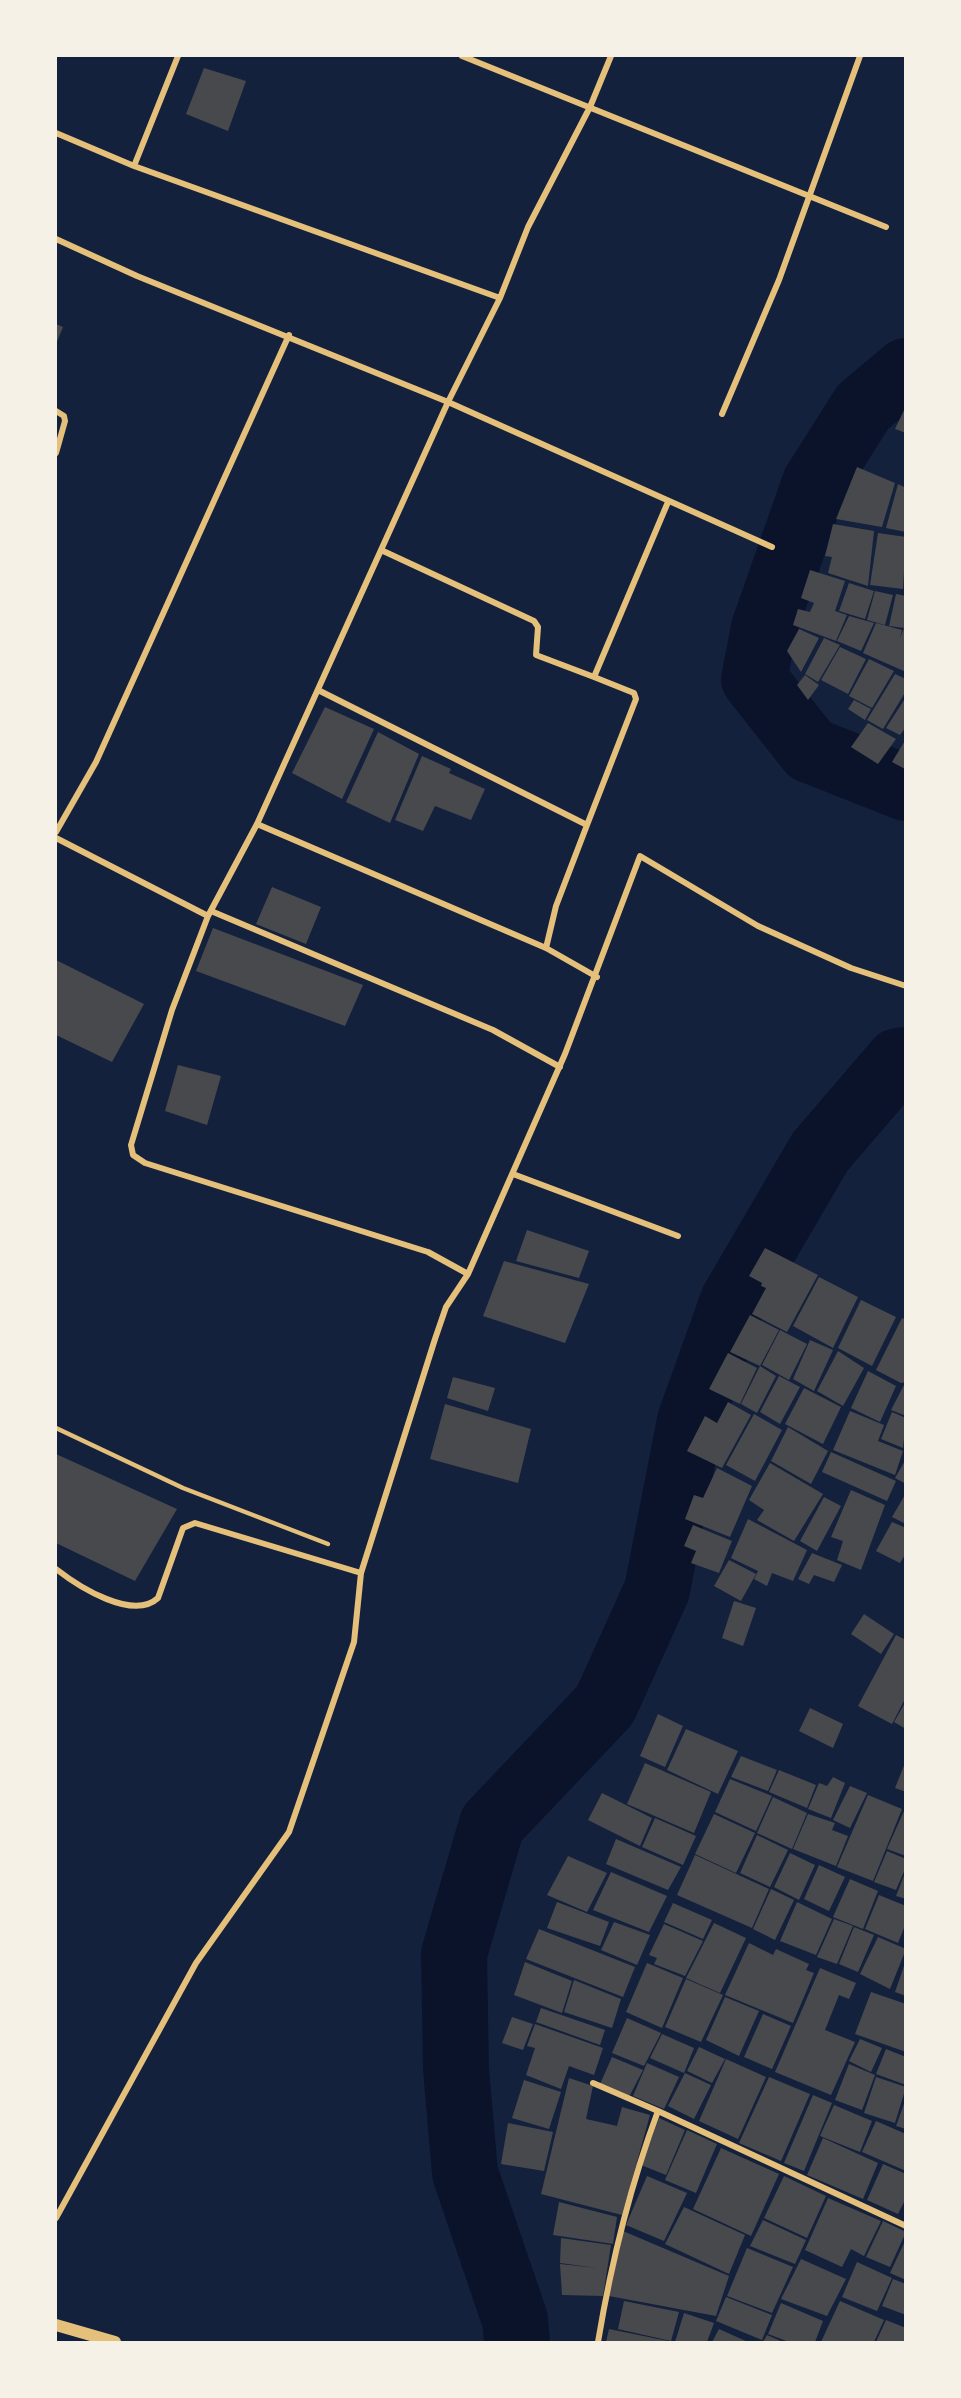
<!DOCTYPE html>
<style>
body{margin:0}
#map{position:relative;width:961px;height:2398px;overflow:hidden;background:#14213d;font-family:"Nunito Sans",sans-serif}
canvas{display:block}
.frame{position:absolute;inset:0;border:57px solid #f6f1e7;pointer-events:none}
</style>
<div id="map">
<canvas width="961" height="2398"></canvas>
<div class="frame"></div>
</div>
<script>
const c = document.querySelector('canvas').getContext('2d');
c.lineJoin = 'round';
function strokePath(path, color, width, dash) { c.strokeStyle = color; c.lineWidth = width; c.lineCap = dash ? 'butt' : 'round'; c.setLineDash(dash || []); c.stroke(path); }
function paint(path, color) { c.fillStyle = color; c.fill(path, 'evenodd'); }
strokePath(new Path2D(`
 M906 371 863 407 815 483 764 628 754 679 810 750 906 788
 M517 2342 515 2320 465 2173 456 2069 454 1954 492 1824 605 1705 657 1590 690 1421 733 1301 820 1152 898 1061 906 1060`), '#0b132b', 66);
paint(new Path2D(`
 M204 68 246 81 228 131 186 114Z
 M56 324 63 327 56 344Z
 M906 406V433L895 429Z
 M857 467 895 483 882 527 836 519Z
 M898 484 906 488V532L886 528Z
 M833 524 874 531 868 586 828 573 832 557 825 556Z
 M878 533 906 537 903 589 870 585Z
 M810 570 845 581 835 611 847 615 836 641 793 625 798 609 810 612 814 603 801 598Z
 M849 583 874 591 865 619 839 611Z
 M875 591 893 595 885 625 867 620Z
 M896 594 906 596V672L863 653 876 623 902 630 900 638 904 628 889 626Z
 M849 616 874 623 861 651 837 641Z
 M799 629 819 638 801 672 787 651Z
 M824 638 840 645 818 682 805 674Z
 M840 647 866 659 848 694 821 680Z
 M869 659 894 671 872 708 849 696Z
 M895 674 906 679V691L883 729 867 720Z
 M805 675 819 685 808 700 797 685Z
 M906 697V727L900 735 886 728Z
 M854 700 871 709 865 720 848 709Z
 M325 707 374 729 342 799 292 773Z
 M868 723 896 739 878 764 851 747Z
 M378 732 419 754 390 823 346 802Z
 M906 739V767L905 769 892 762Z
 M422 756 451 769 449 773 485 789 471 820 435 806 423 831 395 820Z
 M272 887 321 907 306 944 256 924Z
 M213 928 363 985 345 1026 196 971Z
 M56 960 144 1004 112 1062 56 1035Z
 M178 1065 221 1076 207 1125 165 1111Z
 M527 1230 589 1251 579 1278 516 1261Z
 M765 1248 818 1275 787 1332 752 1314 766 1288 761 1286 762 1283 749 1276Z
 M504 1261 589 1284 565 1343 483 1316Z
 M819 1277 858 1297 833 1348 793 1326Z
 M861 1300 896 1317 872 1366 838 1348Z
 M750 1315 779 1330 760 1366 730 1352Z
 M902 1318 906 1320V1382L901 1383 876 1370Z
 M780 1330 807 1344 789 1380 762 1365Z
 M810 1340 833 1350 814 1391 793 1379Z
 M838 1351 864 1368 843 1406 817 1391Z
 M728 1353 757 1368 740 1404 709 1389Z
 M760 1366 776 1376 757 1413 741 1404Z
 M868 1371 896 1386 880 1422 851 1408Z
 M779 1376 800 1387 780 1424 760 1412Z
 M453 1377 495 1388 488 1411 447 1398Z
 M904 1385H906V1416L891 1410Z
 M804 1388 841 1407 823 1444 785 1424Z
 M728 1402 751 1415 722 1468 687 1451 705 1416 717 1423Z
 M445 1404 531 1429 518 1483 430 1459Z
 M850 1411 884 1425 878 1441 903 1451 895 1475 833 1450Z
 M892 1412 906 1418 903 1448 881 1439Z
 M754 1414 782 1430 755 1481 726 1465Z
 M788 1427 828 1451 811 1484 771 1461Z
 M831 1452 896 1481 887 1501 822 1472Z
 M56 1454 177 1509 135 1581 56 1543Z
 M906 1459V1484L895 1478Z
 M770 1463 823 1494 794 1541 757 1520 764 1510 749 1500Z
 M717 1468 752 1486 730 1537 685 1519 694 1495 703 1498Z
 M851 1490 885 1505 861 1570 837 1560 843 1541 831 1537Z
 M906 1493V1524L892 1517Z
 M824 1497 841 1506 817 1551 800 1541Z
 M748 1519 807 1550 793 1581 772 1573 767 1586 754 1579 758 1571 731 1558Z
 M892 1522 906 1528V1553L900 1563 876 1551Z
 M693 1525 732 1541 719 1573 691 1563 696 1551 684 1546Z
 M812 1553 842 1565 834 1582 814 1575 809 1584 798 1579Z
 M729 1560 756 1574 741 1601 714 1586Z
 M734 1601 756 1608 743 1646 722 1638Z
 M864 1614 894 1634 881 1654 851 1634Z
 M896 1635 906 1640V1697L892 1724 858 1706Z
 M906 1701V1729L894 1722Z
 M810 1708 843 1724 833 1748 799 1731Z
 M658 1714 683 1726 665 1767 640 1756Z
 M686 1729 738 1751 718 1794 667 1770Z
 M741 1756 777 1770 768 1791 731 1777Z
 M645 1763 711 1792 694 1833 627 1804Z
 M905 1763H906V1792L895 1788Z
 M779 1770 816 1785 807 1808 769 1792Z
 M833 1777 845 1783 831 1818 808 1809 819 1783 827 1786Z
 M730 1779 772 1796 756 1831 715 1812Z
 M850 1786 867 1793 850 1828 833 1820Z
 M602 1793 652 1818 640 1846 588 1820Z
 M868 1795 902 1809 873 1881 837 1867Z
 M773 1797 807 1813 792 1849 757 1833Z
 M904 1811H906V1856L887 1849Z
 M714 1814 755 1833 736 1873 695 1854Z
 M808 1814 835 1823 832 1830 848 1836 836 1866 793 1849Z
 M655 1818 696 1836 683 1865 642 1847Z
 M757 1835 788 1850 770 1887 740 1873Z
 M616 1839 681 1867 668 1890 606 1864Z
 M887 1851 906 1859V1867L896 1890 874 1882Z
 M790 1853 815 1865 799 1900 774 1887Z
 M695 1855 769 1889 752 1928 677 1895Z
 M568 1856 607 1873 587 1912 547 1895Z
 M819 1865 845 1877 829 1911 804 1899Z
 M611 1872 667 1896 649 1932 593 1910Z
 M905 1873H906V1899L896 1896Z
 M850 1879 878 1891 863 1929 833 1917Z
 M771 1889 794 1900 775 1940 753 1929Z
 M879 1895 906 1906V1923L898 1943 865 1929Z
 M557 1902 609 1922 600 1946 547 1928Z
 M797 1902 832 1919 816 1955 780 1941Z
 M673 1903 712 1920 703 1939 664 1922Z
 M834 1919 853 1926 837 1964 817 1957Z
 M614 1922 650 1935 637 1965 601 1950Z
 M714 1923 746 1938 720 1993 686 1978Z
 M664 1924 703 1941 685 1976 654 1964 657 1958 649 1955Z
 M854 1927 874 1935 858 1972 839 1964Z
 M539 1929 635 1967 623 1997 526 1959Z
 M878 1937 906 1949 890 1989 860 1974Z
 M749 1943 773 1955 776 1949 809 1964 806 1970 814 1973 793 2023 725 1995Z
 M525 1962 572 1981 562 2013 514 1995Z
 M647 1963 683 1978 662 2028 626 2012Z
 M905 1963H906V1996L895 1992Z
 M820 1968 856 1983 849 1999 839 1995 825 2030 855 2042 831 2095 775 2072Z
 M686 1979 723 1995 701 2042 665 2027Z
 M574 1980 621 1999 612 2028 564 2012Z
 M871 1992 906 2004V2052L855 2034Z
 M725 1997 759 2011 739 2056 706 2040Z
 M541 2008 605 2030 600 2045 536 2022Z
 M763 2014 791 2026 772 2069 744 2057Z
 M512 2017 533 2024 523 2050 502 2043Z
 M627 2018 661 2033 644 2066 612 2053Z
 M535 2024 603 2048 594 2075 569 2066 561 2089 526 2075 535 2048 527 2046Z
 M662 2034 694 2048 684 2073 650 2058Z
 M860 2039 882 2048 871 2072 849 2061Z
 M699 2047 725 2059 712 2083 687 2071Z
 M886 2049 906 2057V2085L876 2074Z
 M612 2057 643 2070 629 2097 600 2084Z
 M726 2059 766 2077 738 2139 699 2121Z
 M647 2063 679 2077 664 2109 633 2096Z
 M849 2064 875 2075 862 2110 835 2100Z
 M685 2073 711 2085 694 2119 668 2106Z
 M769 2077 810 2094 781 2161 739 2143Z
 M876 2077 906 2087 895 2123 864 2113Z
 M569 2078 593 2086 586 2119 617 2126 622 2107 650 2115 622 2215 541 2194Z
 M524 2080 561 2092 549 2129 512 2118Z
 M813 2095 832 2103 804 2171 784 2163Z
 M905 2101H906V2129L896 2126Z
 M834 2105 872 2121 860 2152 820 2136Z
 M659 2118 685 2130 666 2175 641 2165Z
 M876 2121 906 2134V2171L862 2152Z
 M508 2123 553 2132 544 2171 501 2164Z
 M687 2130 717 2144 696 2193 665 2180Z
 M823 2138 878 2163 863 2199 807 2175Z
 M721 2148 779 2174 751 2236 693 2209Z
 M883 2164 906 2174V2198L898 2214 867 2200Z
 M647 2176 687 2193 664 2241 626 2225Z
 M784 2176 826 2196 807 2238 764 2218Z
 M828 2198 881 2221 864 2256 851 2249 842 2267 805 2250Z
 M559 2202 617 2217 613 2244 553 2235Z
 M684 2207 745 2235 729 2274 665 2244Z
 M763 2220 806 2240 795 2264 750 2246Z
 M883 2221 906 2232 890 2267 866 2257Z
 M623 2231 729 2276 716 2316 609 2296Z
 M561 2238 611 2245 603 2296 562 2295 560 2264 597 2268 560 2263Z
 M906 2239V2280L890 2273Z
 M747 2248 793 2267 772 2313 727 2296Z
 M801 2259 846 2279 827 2316 781 2299Z
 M857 2262 892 2278 877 2311 842 2297Z
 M893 2279 906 2284V2315L882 2306Z
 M726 2297 772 2315 762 2340 716 2321Z
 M624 2301 679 2312 671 2341 618 2329Z
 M840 2301 884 2320 874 2342H821Z
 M781 2303 823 2321 815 2342H789L768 2334Z
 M684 2313 714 2323 707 2342H675Z
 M886 2320 906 2328V2342H876Z
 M609 2329 668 2341V2342H606Z
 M719 2329 748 2342H712Z
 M767 2335 783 2342H763Z`), '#48494c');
strokePath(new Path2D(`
 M56 1428 183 1488 328 1544`), '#e5c07b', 4.5);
strokePath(new Path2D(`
 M462 56 886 227
 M56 133 134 166 500 298
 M134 166 178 56
 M56 239 137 276 448 402 772 547
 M56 411 64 416 65 421 56 453
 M722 414 779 280 860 56
 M381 550 534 621 538 627 536 655 594 677 668 502
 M318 690 587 825 556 906 546 948
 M257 824 546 948 597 977
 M587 825 636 699 634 693 594 677
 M56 832 96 762 289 335
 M56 838 208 916
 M211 911 493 1030 560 1067
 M513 1174 678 1236
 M468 1274 565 1054 640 856 758 926 851 968 906 986
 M56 1569C79 1587 133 1621 158 1598L183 1528 195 1523 361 1573
 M593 2083 658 2111C630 2186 611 2264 598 2342
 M658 2111 906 2226
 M56 2218 196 1963 289 1832 354 1642 361 1573 435 1339 446 1307 468 1274 428 1252 145 1163 133 1155 131 1145 172 1010 208 916 257 824 448 402 500 298 528 227 590 107 611 56`), '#e5c07b', 6);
strokePath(new Path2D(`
 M56 2325 115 2342`), '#e5c07b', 12);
</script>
